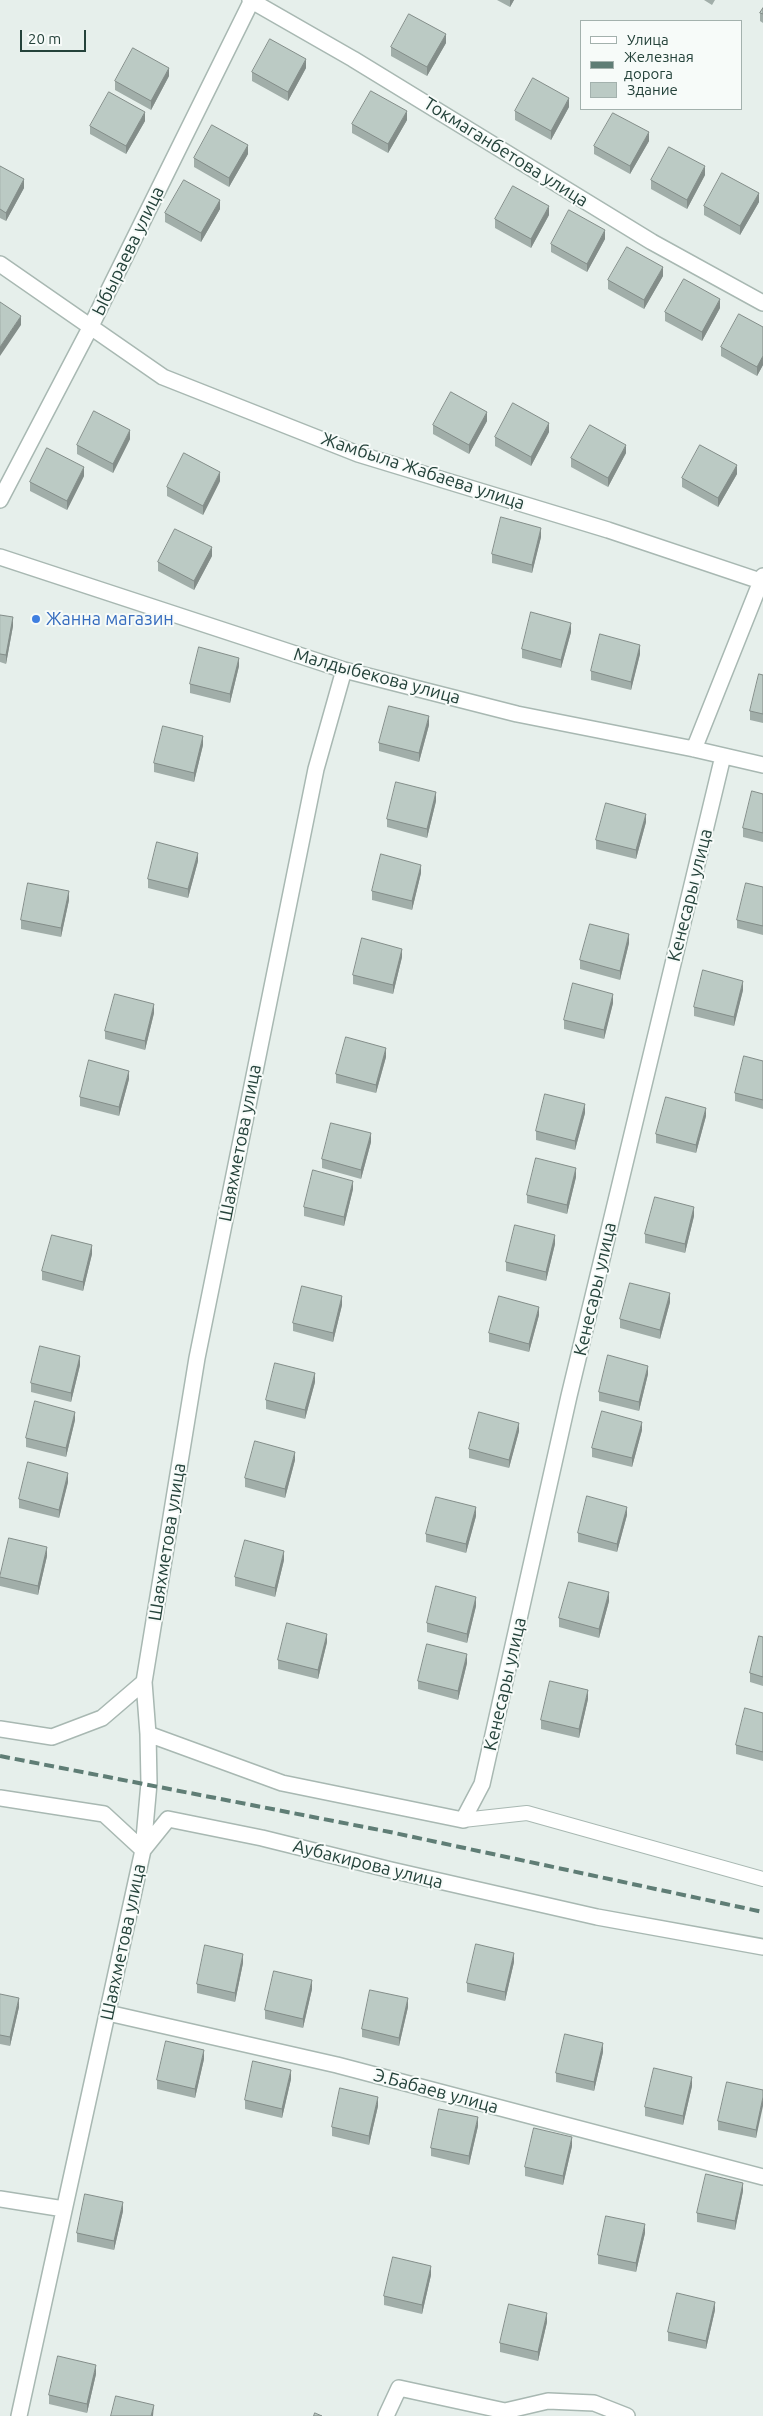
<!DOCTYPE html>
<meta charset="utf-8">
<style>
body{margin:0}
#map{position:relative;width:763px;height:2416px;overflow:hidden;background:#e6efeb;font-family:Ubuntu,sans-serif}
canvas{display:block}
.legend{position:absolute;left:580px;top:20px;width:162px;height:90px;box-sizing:border-box;background:#f7fbf9;border:1px solid #a3b1ad;margin:0;padding:6px 9px;list-style:none;font-size:15px;color:#24423a}
.legend li{display:flex;align-items:center;gap:10px;height:25px}
.legend b{width:25px;border:1px solid #a3b1ad}
.scale{position:absolute;left:20px;top:30px;width:66px;height:22px;box-sizing:border-box;border:2px solid #24423a;border-top:0;padding-left:6px;font-size:15px;line-height:18px;white-space:nowrap;color:#24423a;-webkit-text-stroke:4px #f7fbf9;paint-order:stroke}
</style>
<div id="map">
<canvas width="763" height="2416"></canvas>
<ul class="legend">
<li><b style="height:6px;background:#fff"></b>Улица</li>
<li><b style="height:6px;background:#5f7d75"></b>Железная дорога</li>
<li><b style="height:14px;background:#bbcac4"></b>Здание</li>
</ul>
<div class="scale">20 m</div>
</div>
<script>
const c = document.querySelector('canvas').getContext('2d');
c.lineJoin = 'round';
function strokePath(path, color, width, dash) { c.strokeStyle = color; c.lineWidth = width; c.lineCap = dash ? 'butt' : 'round'; c.setLineDash(dash || []); c.stroke(path); }
function paint(path, color) { c.fillStyle = color; c.fill(path, 'evenodd'); }
function write(font, color, halo, rows, align = 'center') {
  c.font = font + ' Ubuntu,sans-serif'; c.lineWidth = 4; c.setLineDash([]); c.textBaseline = 'middle'; c.strokeStyle = halo; c.fillStyle = color; for (const [text, x, y, turn = 0] of rows) {
    c.save(); c.translate(x, y); c.rotate((+turn || 0) * Math.PI / 180); c.textAlign = isNaN(turn) ? turn : align; if (halo) c.strokeText(text, 0, 0); c.fillText(text, 0, 0); c.restore();
  }
}
const service = new Path2D(`
 M463 1820 527 1813 763 1879`);
const minor = new Path2D(`
 M250 0 353 59 652 242 763 303
 M0 264 163 377 358 454 608 530 763 582
 M0 500 90 328 252 0
 M0 557 344 670 517 714 694 749 763 765
 M694 749 763 576
 M0 1729 52 1737 102 1718 144 1682
 M148 1734 282 1783 463 1820 482 1784 569 1396 723 756
 M0 1798 104 1814 143 1850 168 1819 262 1838 391 1870 597 1917 763 1947
 M108 2013 337 2065 763 2177
 M0 2199 64 2209
 M19 2416 143 1850 149 1783 148 1734 144 1682 197 1358 316 769 344 670
 M386 2416 399 2388 505 2411 548 2401 594 2403 627 2416`);
strokePath(service, '#a8b8b2', 16);
strokePath(minor, '#a8b8b2', 18);
strokePath(service, '#fff', 14);
strokePath(minor, '#fff', 15);
strokePath(new Path2D(`
 M0 1756 390 1832 763 1912`), '#5f7d75', 4, [10, 5]);
paint(new Path2D(`
 M497 0H514L510 7Z
 M704 0H715L712 5Z
 M763 8V23L760 21V13Z
 M446 43 427 76 391 56V47Z
 M306 68 288 101 252 81V72Z
 M169 76 151 110 115 90V81Z
 M569 107 551 140 515 120V111Z
 M407 120 388 153 352 133V124Z
 M145 121 126 154 90 134V126Z
 M649 141 630 174 594 154V146Z
 M248 154 229 187 194 167V158Z
 M0 166 24 188 6 221 0 218Z
 M705 175 687 209 651 189V180Z
 M759 202 740 235 704 215V206Z
 M220 209 201 242 165 222V213Z
 M549 215 531 248 495 228V219Z
 M605 239 587 272 551 252V244Z
 M663 276 644 309 608 289V280Z
 M720 308 702 341 665 321V312Z
 M763 327V365L757 376 721 356V347Z
 M487 421 469 454 433 434V425Z
 M549 432 531 466 495 446V437Z
 M130 439 113 473 77 454V445Z
 M626 453 608 487 571 467V458Z
 M737 474 718 507 682 487V478Z
 M84 476 67 510 30 491V482Z
 M220 481 203 515 167 496V487Z
 M541 537 532 573 492 563V554Z
 M212 556 194 590 158 571V562Z
 M0 615 13 626 6 664 0 662Z
 M571 632 561 668 522 658V649Z
 M640 654 631 690 591 680V671Z
 M239 666 230 703 190 693V684Z
 M763 675V723L750 720V711Z
 M429 725 419 762 379 751V743Z
 M203 745 194 782 154 772V763Z
 M763 794V842L743 837V828Z
 M436 801 427 838 387 827V819Z
 M646 822 636 859 596 849V840Z
 M198 861 188 898 148 888V879Z
 M421 873 412 910 372 900V891Z
 M763 887V935L737 928V920Z
 M69 900 61 937 21 929V920Z
 M629 943 620 980 580 969V960Z
 M402 957 393 994 353 984V975Z
 M743 990 734 1026 694 1016V1007Z
 M613 1003 604 1039 564 1029V1020Z
 M154 1013 145 1050 105 1039V1031Z
 M386 1057 376 1093 336 1083V1074Z
 M763 1061V1109L735 1101V1093Z
 M129 1079 119 1116 80 1106V1097Z
 M585 1113 575 1150 536 1140V1131Z
 M706 1116 696 1153 656 1143V1134Z
 M371 1142 361 1179 322 1168V1159Z
 M576 1177 567 1214 527 1203V1195Z
 M353 1189 344 1226 304 1216V1207Z
 M694 1216 685 1253 645 1243V1234Z
 M555 1244 546 1281 506 1271V1262Z
 M92 1254 83 1291 42 1280V1271Z
 M670 1302 660 1339 620 1328V1319Z
 M342 1305 333 1342 293 1331V1323Z
 M539 1315 529 1352 489 1342V1333Z
 M80 1365 71 1402 31 1392V1383Z
 M648 1374 639 1411 599 1401V1392Z
 M315 1382 305 1419 266 1409V1400Z
 M75 1420 66 1457 26 1447V1438Z
 M642 1430 632 1467 592 1457V1448Z
 M519 1431 509 1468 469 1458V1449Z
 M295 1460 285 1498 245 1487V1478Z
 M68 1482 59 1518 19 1508V1499Z
 M627 1515 617 1552 578 1542V1533Z
 M476 1516 466 1553 426 1542V1534Z
 M47 1556 38 1595 0 1586V1577Z
 M284 1560 275 1597 235 1586V1577Z
 M609 1601 599 1638 559 1627V1618Z
 M476 1606 467 1643 427 1632V1623Z
 M763 1637V1686L750 1682V1673Z
 M327 1642 318 1679 278 1669V1660Z
 M467 1663 458 1700 418 1689V1681Z
 M588 1699 579 1738 541 1729V1720Z
 M763 1713V1761L736 1754V1745Z
 M514 1962 505 2001 467 1992V1983Z
 M243 1963 235 2002 197 1993V1984Z
 M312 1989 303 2028 265 2019V2010Z
 M0 1994 19 2007 10 2046 0 2044Z
 M408 2007 399 2046 362 2037V2029Z
 M603 2052 594 2091 556 2082V2073Z
 M204 2059 195 2098 157 2089V2080Z
 M291 2079 282 2118 245 2109V2100Z
 M692 2086 683 2125 645 2116V2107Z
 M763 2090 756 2138 718 2130V2121Z
 M378 2106 369 2145 332 2136V2127Z
 M478 2126 469 2165 431 2156V2148Z
 M572 2146 563 2185 525 2176V2167Z
 M743 2191 735 2230 697 2222V2213Z
 M123 2211 114 2250 77 2242V2233Z
 M645 2233 636 2272 598 2264V2255Z
 M431 2275 422 2314 384 2305V2296Z
 M715 2310 706 2349 668 2341V2332Z
 M547 2322 538 2361 500 2352V2343Z
 M96 2374 87 2413 49 2404V2395Z`), '#a1aea9');
paint(new Path2D(`
 M510 0H514L510 7Z
 M446 34V43L427 76V67Z
 M306 59V68L288 101V92Z
 M169 68V76L151 110V101Z
 M569 98V107L551 140V131Z
 M407 111V120L388 153V144Z
 M145 112V121L126 154V146Z
 M649 132V141L630 174V166Z
 M248 145V154L229 187V178Z
 M705 166V175L687 209V200Z
 M24 179V188L6 221V213Z
 M759 193V202L740 235V226Z
 M220 200V209L201 242V233Z
 M549 206V215L531 248V239Z
 M605 230V239L587 272V264Z
 M663 267V276L644 309V300Z
 M720 299V308L702 341V332Z
 M21 316V325L0 356V347Z
 M763 356V365L757 376V367Z
 M487 412V421L469 454V445Z
 M549 423V432L531 466V457Z
 M130 430V439L113 473V464Z
 M626 445V453L608 487V478Z
 M737 465V474L718 507V498Z
 M84 467V476L67 510V501Z
 M220 472V481L203 515V506Z
 M541 528V537L532 573V565Z
 M212 547V556L194 590V581Z
 M13 617V626L6 664V655Z
 M571 623V632L561 668V660Z
 M640 645V654L631 690V682Z
 M239 658V666L230 703V694Z
 M429 716V725L419 762V753Z
 M203 736V745L194 782V773Z
 M436 792V801L427 838V829Z
 M646 814V822L636 859V850Z
 M198 853V861L188 898V889Z
 M421 865V873L412 910V901Z
 M69 891V900L61 937V928Z
 M629 934V943L620 980V971Z
 M402 949V957L393 994V985Z
 M743 981V990L734 1026V1017Z
 M613 994V1003L604 1039V1030Z
 M154 1004V1013L145 1050V1041Z
 M386 1048V1057L376 1093V1085Z
 M129 1071V1079L119 1116V1107Z
 M585 1104V1113L575 1150V1141Z
 M706 1108V1116L696 1153V1145Z
 M371 1133V1142L361 1179V1170Z
 M576 1168V1177L567 1214V1205Z
 M353 1181V1189L344 1226V1217Z
 M694 1207V1216L685 1253V1244Z
 M555 1235V1244L546 1281V1272Z
 M92 1245V1254L83 1291V1282Z
 M670 1293V1302L660 1339V1330Z
 M342 1296V1305L333 1342V1333Z
 M539 1307V1315L529 1352V1344Z
 M80 1356V1365L71 1402V1393Z
 M648 1366V1374L639 1411V1402Z
 M315 1373V1382L305 1419V1410Z
 M75 1412V1420L66 1457V1448Z
 M642 1422V1430L632 1467V1458Z
 M519 1423V1431L509 1468V1460Z
 M295 1452V1460L285 1498V1489Z
 M68 1473V1482L59 1518V1510Z
 M476 1507V1516L466 1553V1544Z
 M627 1507V1515L617 1552V1544Z
 M47 1547V1556L38 1595V1586Z
 M284 1551V1560L275 1597V1588Z
 M609 1592V1601L599 1638V1629Z
 M476 1597V1606L467 1643V1634Z
 M327 1634V1642L318 1679V1670Z
 M467 1654V1663L458 1700V1691Z
 M588 1690V1699L579 1738V1729Z
 M514 1953V1962L505 2001V1992Z
 M243 1954V1963L235 2002V1993Z
 M312 1980V1989L303 2028V2019Z
 M19 1998V2007L10 2046V2037Z
 M408 1998V2007L399 2046V2038Z
 M603 2043V2052L594 2091V2082Z
 M204 2050V2059L195 2098V2089Z
 M291 2070V2079L282 2118V2109Z
 M692 2077V2086L683 2125V2116Z
 M378 2097V2106L369 2145V2136Z
 M763 2097V2106L756 2138V2130Z
 M478 2117V2126L469 2165V2156Z
 M572 2137V2146L563 2185V2176Z
 M743 2183V2191L735 2230V2221Z
 M123 2202V2211L114 2250V2241Z
 M645 2224V2233L636 2272V2263Z
 M431 2266V2275L422 2314V2305Z
 M715 2302V2310L706 2349V2341Z
 M547 2313V2322L538 2361V2352Z
 M96 2365V2374L87 2413V2404Z
 M154 2405 153 2416H151Z`), '#838d89');
const building = new Path2D(`
 M763 8V14L760 13Z
 M409 14 446 34 427 67 391 47Z
 M270 39 306 59 288 92 252 72Z
 M133 48 169 68 151 101 115 81Z
 M533 78 569 98 551 131 515 111Z
 M371 91 407 111 388 144 352 124Z
 M109 92 145 112 126 146 90 126Z
 M613 113 649 132 630 166 594 146Z
 M212 125 248 145 229 178 194 158Z
 M669 147 705 166 687 200 651 180Z
 M0 166 24 179 6 213 0 209Z
 M722 173 759 193 740 226 704 206Z
 M184 180 220 200 201 233 165 213Z
 M513 186 549 206 531 239 495 219Z
 M569 210 605 230 587 264 551 244Z
 M627 247 663 267 644 300 608 280Z
 M684 279 720 299 702 332 665 312Z
 M0 302 21 316 0 347Z
 M739 314 763 327V356L757 367 721 347Z
 M451 392 487 412 469 445 433 425Z
 M513 403 549 423 531 457 495 437Z
 M94 411 130 430 113 464 77 445Z
 M590 425 626 445 608 478 571 458Z
 M700 445 737 465 718 498 682 478Z
 M47 448 84 467 67 501 30 482Z
 M184 453 220 472 203 506 167 487Z
 M501 517 541 528 532 565 492 554Z
 M175 529 212 547 194 581 158 562Z
 M531 612 571 623 561 660 522 649Z
 M0 615 13 617 6 655 0 654Z
 M600 634 640 645 631 682 591 671Z
 M199 647 239 658 230 694 190 684Z
 M759 674 763 675V714L750 711Z
 M389 706 429 716 419 753 379 743Z
 M163 726 203 736 194 773 154 763Z
 M396 782 436 792 427 829 387 819Z
 M752 791 763 794V833L743 828Z
 M606 803 646 814 636 850 596 840Z
 M157 842 198 853 188 889 148 879Z
 M381 854 421 865 412 901 372 891Z
 M28 883 69 891 61 928 21 920Z
 M746 883 763 887V926L737 920Z
 M590 924 629 934 620 971 580 960Z
 M362 938 402 949 393 985 353 975Z
 M703 970 743 981 734 1017 694 1007Z
 M573 983 613 994 604 1030 564 1020Z
 M115 994 154 1004 145 1041 105 1031Z
 M346 1037 386 1048 376 1085 336 1074Z
 M744 1056 763 1061V1100L735 1093Z
 M89 1060 129 1071 119 1107 80 1097Z
 M545 1094 585 1104 575 1141 536 1131Z
 M666 1097 706 1108 696 1145 656 1134Z
 M331 1123 371 1133 361 1170 322 1159Z
 M536 1158 576 1168 567 1205 527 1195Z
 M313 1170 353 1181 344 1217 304 1207Z
 M655 1197 694 1207 685 1244 645 1234Z
 M515 1225 555 1235 546 1272 506 1262Z
 M52 1235 92 1245 83 1282 42 1271Z
 M630 1283 670 1293 660 1330 620 1319Z
 M302 1286 342 1296 333 1333 293 1323Z
 M499 1296 539 1307 529 1344 489 1333Z
 M40 1346 80 1356 71 1393 31 1383Z
 M608 1355 648 1366 639 1402 599 1392Z
 M275 1363 315 1373 305 1410 266 1400Z
 M35 1401 75 1412 66 1448 26 1438Z
 M602 1411 642 1422 632 1458 592 1448Z
 M479 1412 519 1423 509 1460 469 1449Z
 M255 1441 295 1452 285 1489 245 1478Z
 M28 1462 68 1473 59 1510 19 1499Z
 M587 1496 627 1507 617 1544 578 1533Z
 M436 1497 476 1507 466 1544 426 1534Z
 M9 1538 47 1547 38 1586 0 1577Z
 M245 1540 284 1551 275 1588 235 1577Z
 M569 1582 609 1592 599 1629 559 1618Z
 M436 1586 476 1597 467 1634 427 1623Z
 M287 1623 327 1634 318 1670 278 1660Z
 M759 1636 763 1637V1677L750 1673Z
 M427 1644 467 1654 458 1691 418 1681Z
 M550 1681 588 1690 579 1729 541 1720Z
 M745 1708 763 1713V1752L736 1745Z
 M476 1944 514 1953 505 1992 467 1983Z
 M205 1945 243 1954 235 1993 197 1984Z
 M274 1971 312 1980 303 2019 265 2010Z
 M370 1990 408 1998 399 2038 362 2029Z
 M0 1994 19 1998 10 2037 0 2035Z
 M565 2034 603 2043 594 2082 556 2073Z
 M166 2041 204 2050 195 2089 157 2080Z
 M253 2061 291 2070 282 2109 245 2100Z
 M654 2068 692 2077 683 2116 645 2107Z
 M727 2082 763 2090V2097L756 2130 718 2121Z
 M340 2088 378 2097 369 2136 332 2127Z
 M439 2109 478 2117 469 2156 431 2148Z
 M534 2128 572 2137 563 2176 525 2167Z
 M706 2174 743 2183 735 2221 697 2213Z
 M85 2194 123 2202 114 2241 77 2233Z
 M606 2216 645 2224 636 2263 598 2255Z
 M393 2257 431 2266 422 2305 384 2296Z
 M677 2293 715 2302 706 2341 668 2332Z
 M509 2304 547 2313 538 2352 500 2343Z
 M58 2356 96 2365 87 2404 49 2395Z
 M116 2396 154 2405 151 2416H111Z
 M315 2413 322 2416H314Z`);
paint(building, '#bbcac4');
strokePath(building, '#838d89', 1);
for (const [x, y, r, color] of [
 [36,619,5,"#3f7fe0"]
]) { const dot = new Path2D(); dot.arc(x, y, r, 0, 2 * Math.PI); c.fillStyle = color; c.fill(dot); strokePath(dot, '#f7fbf9', 2); }
write('18px', '#24423a', '#f7fbf9', [
 ["Токмаганбетова улица",506,152,32],
 ["Ыбыраева улица",128,251,-64],
 ["Жамбыла Жабаева улица",423,471,18],
 ["Малдыбекова улица",377,676,15],
 ["Кенесары улица",690,895,-76],
 ["Шаяхметова улица",240,1143,-79],
 ["Кенесары улица",595,1289,-77],
 ["Шаяхметова улица",167,1542,-81],
 ["Кенесары улица",505,1684,-77],
 ["Аубакирова улица",368,1864,14],
 ["Шаяхметова улица",123,1942,-78],
 ["Э.Бабаев улица",436,2091,15]
]);
write('18px', '#366cbe', '#f7fbf9', [
 ["Жанна магазин",46,619]
], 'left');
</script>
